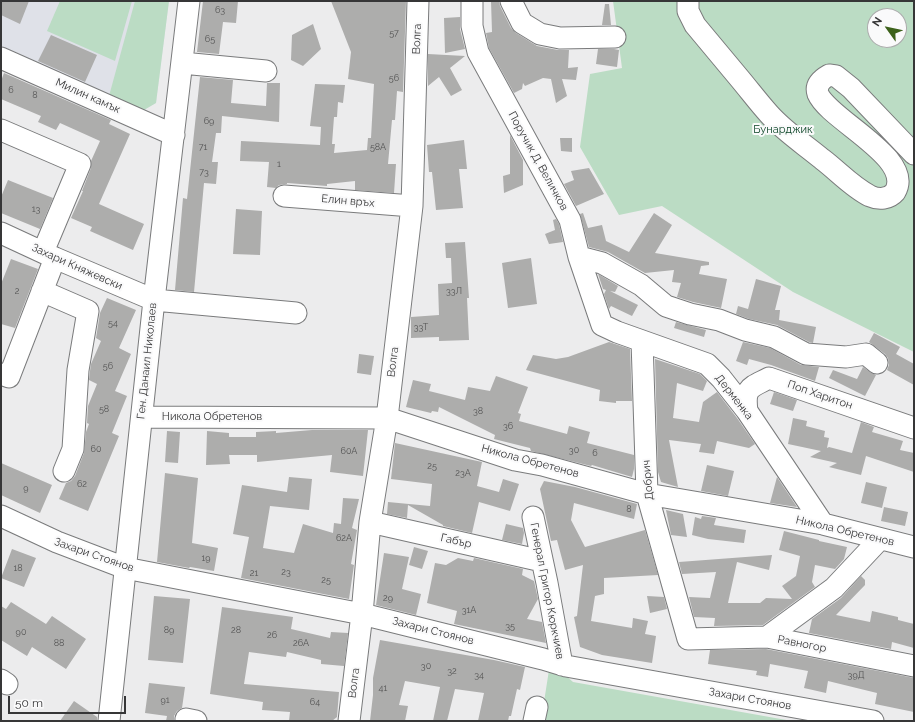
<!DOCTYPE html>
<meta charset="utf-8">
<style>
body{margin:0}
#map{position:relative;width:915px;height:722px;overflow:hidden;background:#ececed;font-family:Raleway,sans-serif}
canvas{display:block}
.frame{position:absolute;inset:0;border:2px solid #363637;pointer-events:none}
.north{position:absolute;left:867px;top:8px;width:40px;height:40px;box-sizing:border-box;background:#fafafb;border:1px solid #acacad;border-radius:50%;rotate:303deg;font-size:11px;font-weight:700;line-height:16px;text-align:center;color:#363637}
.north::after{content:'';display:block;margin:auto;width:14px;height:18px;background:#3d621b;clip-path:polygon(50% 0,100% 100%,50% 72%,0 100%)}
.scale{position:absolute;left:8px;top:696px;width:118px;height:18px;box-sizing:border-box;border:2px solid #363637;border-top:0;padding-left:5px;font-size:12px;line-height:14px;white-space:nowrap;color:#363637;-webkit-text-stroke:3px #fafafb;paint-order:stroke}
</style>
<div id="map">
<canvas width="915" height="722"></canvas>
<div class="frame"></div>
<div class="north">N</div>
<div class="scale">50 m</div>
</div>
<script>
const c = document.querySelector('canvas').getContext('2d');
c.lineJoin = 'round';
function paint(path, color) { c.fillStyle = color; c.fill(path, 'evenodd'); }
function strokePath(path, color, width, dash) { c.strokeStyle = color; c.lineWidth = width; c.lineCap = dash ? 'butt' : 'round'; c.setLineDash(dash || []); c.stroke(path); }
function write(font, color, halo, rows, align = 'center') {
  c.font = font + ' Raleway,sans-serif'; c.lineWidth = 4; c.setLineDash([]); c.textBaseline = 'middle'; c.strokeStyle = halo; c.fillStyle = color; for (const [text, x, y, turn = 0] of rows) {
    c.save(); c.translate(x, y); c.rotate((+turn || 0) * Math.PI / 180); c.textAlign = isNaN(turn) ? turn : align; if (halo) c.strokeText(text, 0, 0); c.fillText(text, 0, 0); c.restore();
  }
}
paint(new Path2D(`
 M1 1H169L156 103 144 110 1 47Z`), '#dfe1e8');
paint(new Path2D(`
 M60 1H132L115 61 47 31Z
 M135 1H169L156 103 144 110 109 96Z
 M613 1H914V352L793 292 662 206 619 215 580 147 590 74 622 68ZM875 16H899V40H875Z
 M549 670 564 674 573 682 792 721H541Z`), '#bbdcc4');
paint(new Path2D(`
 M1 1H29L20 24 1 15Z
 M203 1H238L236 23 223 22 219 54 197 52Z
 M331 1H406L403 92 397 91 395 120H392L388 164H396L394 193 355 190V181L327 184V186L287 183V184L279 185 276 188 267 187 269 162 240 161 241 141 320 145 321 127 310 126 315 84 345 85 343 103 338 102 337 117H334L332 144H335L334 153 367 150 368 138H371L374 84 348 79 351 52Z
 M491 1H499L500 6 511 28 516 33 537 46 558 50H569L568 68 578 67 576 80 562 79 567 96 556 103 551 79 543 78 525 86 523 83 522 89 514 93 489 48 486 33 492 32Z
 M605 4H609L611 25H602Z
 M460 17V29L465 49 445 53 444 18Z
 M313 24 321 49 303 66 291 60 292 35Z
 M51 35 97 55 85 82 38 61Z
 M598 49H614L619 50 617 67 596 64Z
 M428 54 465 56 450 68 462 90 451 96 439 77 428 86Z
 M4 73 111 120 109 124 130 134 99 204 144 224 133 250 90 231 92 227 71 218 83 191H82L91 168V161L100 141 60 123 56 130 38 122 41 116 1 99V81Z
 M200 77 233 80 231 103 266 106 267 83H280L279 122 222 116 221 133H216L212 162H218L216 184 204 183 194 292 175 290 183 198 187 199Z
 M510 135 523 160V185L504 193 503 176 510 174Z
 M560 138H572V152L561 151Z
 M464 140 467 169H459L463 208 436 210 432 172H429L427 145Z
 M589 168 604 194 576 206 564 184 574 180 571 171Z
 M8 180 53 198 40 229 1 213V197Z
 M236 209 262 211 260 255 233 254Z
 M583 213 588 228 602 225 606 241 629 252 654 213 672 225 655 253 709 262V265L701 266 699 274 727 279 721 308 693 302 677 297 681 283 672 282 674 270 645 273 608 252 589 247 580 214Z
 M556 219 559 224 563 242 549 244 545 234 555 230 553 220Z
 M465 242 469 298H467L469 340 439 341V337L411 338V317L439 315 438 284 452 283 451 258H446L445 243Z
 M531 258 537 304 508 308 502 263Z
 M11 259 38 269 15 328 1 324V284Z
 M598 274 618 286 615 292 610 291 638 305 632 316 611 306 609 309 604 294 606 290 603 289Z
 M756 279 781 286 775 310H780L779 320 816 327 813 343 809 342 777 325 749 319 736 314 738 306 748 309Z
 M107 298 136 310 119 348 131 354 115 391 127 396 112 433 119 436 88 511 59 499 66 483 71 481 75 476 84 453 86 432 89 424 87 423 88 406 97 384 89 380 90 371 91 364 101 341 96 338 100 313Z
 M676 322 706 330 704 337 674 328Z
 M874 333 900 347 896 354 914 364V385L887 370 889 365 888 358 885 354 869 342Z
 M609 342 630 349 632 401H616V403L599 401 600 390 526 370 533 355 556 359 568 357Z
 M743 342 770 348 801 365 819 367 815 381 771 365 749 359 747 365 736 361Z
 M359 354 374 356 371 375 357 373Z
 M655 359 700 374 707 381 703 391 677 383 673 418 699 422 703 402 717 392 737 418 755 444 749 448 717 441 714 454 699 452 701 444 669 440 678 487 661 482 658 472Z
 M863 367 870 372 876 375 865 396 829 378 833 370 857 379Z
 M496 376 528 387 518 413 521 414 519 421 567 434 569 426 590 432 587 443 634 455V469L632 477 592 465 591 466 531 451 530 448 494 439 495 435 439 407 438 412 432 411 431 413 406 407 413 380 431 384 429 391 465 400 468 387 490 391Z
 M774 392 797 400 793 411 770 404Z
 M793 418 807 421 806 426 825 431 824 437 829 438 827 448 829 447 852 453 861 422 874 427 872 432 903 441 900 450 914 453V472L866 456 861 475 829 467 837 463 810 457 821 451 788 444Z
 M312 430H368L363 476 330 472 332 455 257 462V455H229L230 464 206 465 207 431 229 433V437H256V432L276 431V433Z
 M167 431 180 432 178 463 165 462Z
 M395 443 482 462 477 486 499 492 503 479 519 484 510 511 479 502 472 533 443 526V525L408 505 407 518 387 514 388 502 430 506 432 484 391 479Z
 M1 463 52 485 40 513 1 495Z
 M707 465 734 471 728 496 701 491Z
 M165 473 198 478 192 543 218 548 214 571 190 567 189 568 157 562Z
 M289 477 312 479 309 510 270 506 263 548 294 553 303 524 333 533 334 523 341 524 343 498 359 499 352 528 357 530 351 564 354 565 349 599 241 578 249 537 233 534 242 485 287 492Z
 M777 477 797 507 770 503Z
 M544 481 575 487 637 504 634 519 574 503 571 520 585 547 645 530 658 575 604 578V594L595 596 591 621 632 628 633 618 648 621 645 634 656 636 652 663 602 655 580 647 574 617 577 616 583 565 565 570 557 540 551 541 540 489Z
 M866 482 887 487 882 508 861 503Z
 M884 507 908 512 905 526 881 521Z
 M666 510 683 514 687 537 671 535Z
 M702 516 716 518 714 525 746 530 744 543 708 539 692 535 695 517 701 519Z
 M506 524 523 528 524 533 522 544 502 540Z
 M784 531 819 540V541L847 547 844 559 835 569 815 565 812 582 815 587 763 625 714 626 715 618 694 617 689 597 710 598 716 572 682 574 679 562 772 555 769 570 737 562 728 603H760L766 598 792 599 782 586 796 576 800 556 779 550Z
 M414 547 428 551 422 569 409 565Z
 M12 549 36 558 24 587 1 578Z
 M384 553 409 557 402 589 421 594 416 615 376 605Z
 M458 558 473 561 474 558 523 569 522 575 534 581 538 599 527 619 542 622 546 643 454 624 457 611 427 603 435 563 446 565Z
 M861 576 865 580V585L836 615 870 622 872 611 898 617V620L914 624V648L892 642 891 649 809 633 812 619 841 598Z
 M154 596 190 599 183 663 148 660Z
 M647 596 664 597 667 609 650 613Z
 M11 602 46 624 52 616 86 639 66 669 32 647 27 656 1 640V606L6 609Z
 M222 607 293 617 291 629 330 638 331 632 348 633 344 666 321 664V660L287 652 286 657 249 652 244 684 339 692 337 717 332 721H289L290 712 262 710 263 702 210 694Z
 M380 640 494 660 525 667 520 690 517 689 511 716H509L508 721H478L484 693 455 689 447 721H433L440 687 405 681 399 705 408 706 405 721H370L373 695V678Z
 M766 649 914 678V712L875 704 877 693 828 681 826 693 804 688 808 671 770 664 768 677 756 675 757 671 708 664 710 650Z
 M149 683 185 687 182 708 177 711 174 716V721H166L167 716 145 713Z
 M74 701 97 717V721H60Z`), '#adadac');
const minor = new Path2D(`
 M472 1V26L478 52 570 220 579 257 602 325 617 332 707 364 721 378 747 411 823 524
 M511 1 522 23 540 34 560 38 615 37
 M688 1V11L695 25C710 43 725 61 740 79 750 91 759 103 769 114 785 132 804 144 822 159 838 171 852 187 870 196 879 200 889 199 895 192 915 158 829 120 818 94 815 85 822 79 829 75L836 76 851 88 914 154
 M1 58 174 135
 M182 63 266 71
 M1 130 80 164 43 252
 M284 196 412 206
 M1 233 55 258 154 300 296 313
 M579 257 602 263 641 285 666 306 690 314 719 320 745 330 774 337 806 354 846 357 866 354 877 363
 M42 291 88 311 78 370 73 449 64 471
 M642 341 647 494 688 639 767 637 914 666
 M1 374 9 377 55 258
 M747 411C744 387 750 388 769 378L914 428
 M142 417 387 418 515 460 542 465 647 494 823 524 914 547
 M1 516 57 542 125 568 362 614 543 659 566 666 873 721
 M533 517 547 583 562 665
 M370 522 542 561
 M767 637 834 588 880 539
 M1 680 7 684
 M186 719 196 721
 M109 721 154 300 189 1
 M349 721 362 614 370 522 387 418 412 206 418 1
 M534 721 537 707`);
strokePath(minor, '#7a7b7c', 23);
strokePath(minor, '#fff', 21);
write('9px', '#545454', null, [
 ["63",220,10],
 ["57",394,33],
 ["65",210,39],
 ["56",394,78],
 ["6",11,90],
 ["8",35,95],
 ["69",209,121],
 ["71",203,147],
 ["58А",378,147],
 ["1",279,164],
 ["73",204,172],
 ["13",36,209],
 ["2",17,291],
 ["33Л",454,291],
 ["54",113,323],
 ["33Т",421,327],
 ["56",108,366],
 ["58",104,409],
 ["38",478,411],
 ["36",508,426],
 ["60",96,449],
 ["30",574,450],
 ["60А",349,451],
 ["6",595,453],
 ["25",432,466],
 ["23А",463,473],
 ["62",82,484],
 ["9",26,488],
 ["8",629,509],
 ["62А",344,538],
 ["19",206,558],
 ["18",18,568],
 ["23",286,572],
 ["21",254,573],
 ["25",326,580],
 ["29",388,598],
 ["31А",469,610],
 ["35",510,626],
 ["89",169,630],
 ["28",236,630],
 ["90",21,632],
 ["26",272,635],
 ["88",59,643],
 ["26А",301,643],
 ["30",426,666],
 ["32",452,671],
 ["34",479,675],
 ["39Д",856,675],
 ["41",383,688],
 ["91",165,700],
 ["64",315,702]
]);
write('11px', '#363637', '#fafafb', [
 ["Волга",417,39,-88],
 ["Милин камък",88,96,24],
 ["Поручик Д. Величков",538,161,61],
 ["Елин връх",348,201,5],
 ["Захари Княжевски",77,267,24],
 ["Ген. Данаил Николаев",147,361,-84],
 ["Волга",393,362,-83],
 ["Поп Харитон",820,395,19],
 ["Дерменка",734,397,52],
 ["Никола Обретенов",212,417],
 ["Никола Обретенов",530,461,15],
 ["Добрич",648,480,-95],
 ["Никола Обретенов",845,531,13],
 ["Габър",456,541,13],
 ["Захари Стоянов",94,555,19],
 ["Генерал Григор Кюркчиев",547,591,79],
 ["Захари Стоянов",433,631,14],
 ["Равногор",802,644,11],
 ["Волга",354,683,-83],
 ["Захари Стоянов",750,699,10]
]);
write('11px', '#003d1d', '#fafafb', [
 ["Бунарджик",783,130]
]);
</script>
